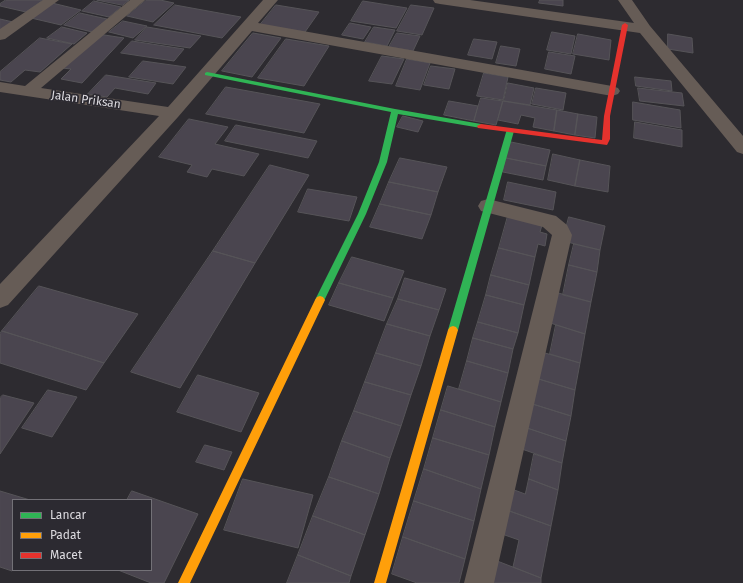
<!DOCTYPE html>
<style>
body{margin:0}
#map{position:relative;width:743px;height:583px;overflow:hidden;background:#2d2b30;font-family:"Fira Sans",sans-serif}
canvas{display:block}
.legend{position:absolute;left:12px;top:499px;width:140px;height:72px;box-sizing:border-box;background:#2c2a31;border:1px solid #737177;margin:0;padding:5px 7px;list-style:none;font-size:12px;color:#dddbe0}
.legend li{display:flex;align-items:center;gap:8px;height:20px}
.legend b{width:20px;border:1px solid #737177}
</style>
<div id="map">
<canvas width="743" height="583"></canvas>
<ul class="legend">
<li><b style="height:5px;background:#30b455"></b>Lancar</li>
<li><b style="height:5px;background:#ff9f0a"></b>Padat</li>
<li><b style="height:5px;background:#e5322d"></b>Macet</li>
</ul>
</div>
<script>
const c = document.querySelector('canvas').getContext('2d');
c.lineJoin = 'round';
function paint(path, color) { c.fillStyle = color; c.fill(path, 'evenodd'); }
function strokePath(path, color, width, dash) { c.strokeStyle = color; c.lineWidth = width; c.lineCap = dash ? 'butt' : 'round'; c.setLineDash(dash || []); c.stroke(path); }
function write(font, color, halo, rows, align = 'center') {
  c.font = font + ' "Fira Sans",sans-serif'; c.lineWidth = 3.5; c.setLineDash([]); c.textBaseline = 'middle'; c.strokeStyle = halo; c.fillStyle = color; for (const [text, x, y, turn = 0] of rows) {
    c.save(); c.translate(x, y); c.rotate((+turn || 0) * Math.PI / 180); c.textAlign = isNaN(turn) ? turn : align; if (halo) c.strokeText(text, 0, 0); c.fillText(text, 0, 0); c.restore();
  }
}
const building = new Path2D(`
 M6 0H43L26 12 0 6V4Z
 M97 0H129L123 5Z
 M146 0H160L174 3 153 22 127 16Z
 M540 0H563V6L539 3Z
 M94 1 121 7 109 17 82 11Z
 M363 1 407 8 396 28 351 21Z
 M52 3 81 10 61 25 31 18Z
 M175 5 241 17 222 38 154 25Z
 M276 5 319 12 305 32 260 25Z
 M411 5 434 8 422 35 397 31Z
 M80 13 107 19 92 32 64 25Z
 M0 19 13 22 0 32Z
 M123 21 147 26 133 38 109 32Z
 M350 23 371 27 363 39 342 35Z
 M62 27 87 33 74 44 47 38Z
 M147 27 201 36 190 48 135 40Z
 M374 27 395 30 387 46 365 42Z
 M552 32 575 36 571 54 547 50Z
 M253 33 281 38 252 77 222 71Z
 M397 33 420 36 413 51 389 47Z
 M98 34 124 38 82 83 61 79 71 69 62 68Z
 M578 34 611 40 609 60 573 54Z
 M668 34 692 38 693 53 668 49Z
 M40 38 72 44 40 72 25 70 11 82 0 80V72Z
 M286 39 329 46 304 86 258 78Z
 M474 39 497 42 492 59 468 55Z
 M132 41 184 49 174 61 121 53Z
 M501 46 520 49 516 66 496 63Z
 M549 52 575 56 571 74 545 69Z
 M382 56 404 59 392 84 369 81Z
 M407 59 430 63 420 90 396 86Z
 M143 61 186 67 173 84 129 77Z
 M431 66 455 69 449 89 424 85Z
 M484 73 508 77 503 100 477 96Z
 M106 75 156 83 148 94 115 88 107 97 88 94Z
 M635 77 671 81 672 91 636 86Z
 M508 83 534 88 530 105 504 101Z
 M226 87 320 104 304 133 206 114Z
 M536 88 566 93 563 110 532 104Z
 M638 88 682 93 684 106 640 101Z
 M481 98 503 101 496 125 474 121Z
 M449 101 478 106 474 121 444 115Z
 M503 101 557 110 554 131 533 127 535 118 521 115 518 124 498 120Z
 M633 102 680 110 681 128 633 120Z
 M557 110 578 114 575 135 554 131Z
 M578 114 597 117 595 138 575 135Z
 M403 116 423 121 418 132 397 127Z
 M189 119 228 127 215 144 259 154 244 176 212 169 207 177 187 172 192 165 159 157Z
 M635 122 682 130V147L634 138Z
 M236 125 317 141 308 158 225 141Z
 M511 142 550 150 546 166 506 158Z
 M553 154 580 160 575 186 548 180Z
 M400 158 447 167 438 192 389 182Z
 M506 158 546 166 543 180 503 172Z
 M580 160 610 166 608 192 575 186Z
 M270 165 309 175 255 263 213 251Z
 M389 182 438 192 431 215 380 204Z
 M508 182 556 192 553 210 504 200Z
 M308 189 357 197 349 221 298 212Z
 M380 204 431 215 422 239 370 227Z
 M508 216 542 225 540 232 547 234 545 246 538 244 535 257 499 248Z
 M569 217 605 226 600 250 563 241Z
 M574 244 600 250 597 272 569 265Z
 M499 248 535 257 529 285 491 275Z
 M213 251 255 263 180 388 131 372Z
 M352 257 404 271 393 298 339 283Z
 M569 265 597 272 591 302 563 295Z
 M491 275 529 285 524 305 486 295Z
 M405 278 446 289 439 310 398 299Z
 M339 283 393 298 384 321 329 305Z
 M39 286 138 314 104 363 2 331Z
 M551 291 591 302 585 334 544 321Z
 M486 295 524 305 518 333 478 322Z
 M398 299 439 310 430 336 387 324Z
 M478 322 518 333 513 349 473 338Z
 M387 324 430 336 421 366 376 353Z
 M556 325 585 334 580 363 550 354Z
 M2 331 104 363 86 390 0 363V334Z
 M473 338 513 349 508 373 467 361Z
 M538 351 580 363 575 390 532 377Z
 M376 353 421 366 411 395 365 382Z
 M467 361 508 373 501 402 459 389Z
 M198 375 259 393 241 432 177 412Z
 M532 377 575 390 571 416 526 402Z
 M365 382 411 395 401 426 354 411Z
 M448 386 501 402 495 427 441 410Z
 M48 390 77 397 52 437 22 428Z
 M3 395 34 403 0 454V398Z
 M526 402 571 416 566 441 521 426Z
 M441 410 495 427 489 455 433 438Z
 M354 411 401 426 390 458 342 441Z
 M521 426 566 441 562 463 516 447Z
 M433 438 489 455 481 489 424 469Z
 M342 441 390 458 379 494 329 477Z
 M205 445 232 452 224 470 196 462Z
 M534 454 562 463 558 490 529 479Z
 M424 469 481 489 474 521 414 501Z
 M329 477 379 494 365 535 313 516Z
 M243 479 313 495 298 548 224 530Z
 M529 479 558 490 551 526 504 509 509 488 525 494Z
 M0 491 30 500H13V568L12 571 0 567Z
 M132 491 198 514 164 583H151L118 570H151V500H127Z
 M414 501 474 521 465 559 403 537Z
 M504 509 551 526 541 578 513 567 519 540 499 533Z
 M313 516 365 535 351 576 298 555Z
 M403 537 465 559 459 583H417L392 574Z
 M298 555 351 576 349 583H287Z
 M492 559 541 578V583H487Z`);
paint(building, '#4a454f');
strokePath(building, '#565458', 1);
paint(new Path2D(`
 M43 0H59L5 39 0 40V29Z
 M130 0H145L41 88 168 107 263 0H278L258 23 612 86 618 88 620 91 618 94 612 96 252 31 178 117 8 305 0 308V284L159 116 0 92V82L25 86Z
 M433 0H470L634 23 618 0H632L650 26 743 136V154L737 152 640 33 440 4 435 3Z
 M488 199 556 216 567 225 572 235 494 583H464L552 235 543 227 481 211 478 206 481 201Z`), '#665c56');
paint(new Path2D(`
 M207 72 395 109 481 124 485 126 481 128 398 114 387 162 366 214 323 303H317L315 300 358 214 379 162 391 112 205 75V73Z
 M507 129H513L514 131 458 330 456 333 453 334 450 333 448 330Z`), '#30b455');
paint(new Path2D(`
 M320 296 323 297 325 300 190 583H178L315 300 317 297Z
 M453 326 456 327 458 330 386 583H374L448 330 450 327Z`), '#ff9f0a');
paint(new Path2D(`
 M625 23 628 25 610 116V139L607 145 478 128 477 126 481 124 602 140 604 116 622 25Z`), '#e5322d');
write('12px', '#dddbe0', '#2c2a31', [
 ["Jalan Priksan",86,100,8]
]);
</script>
